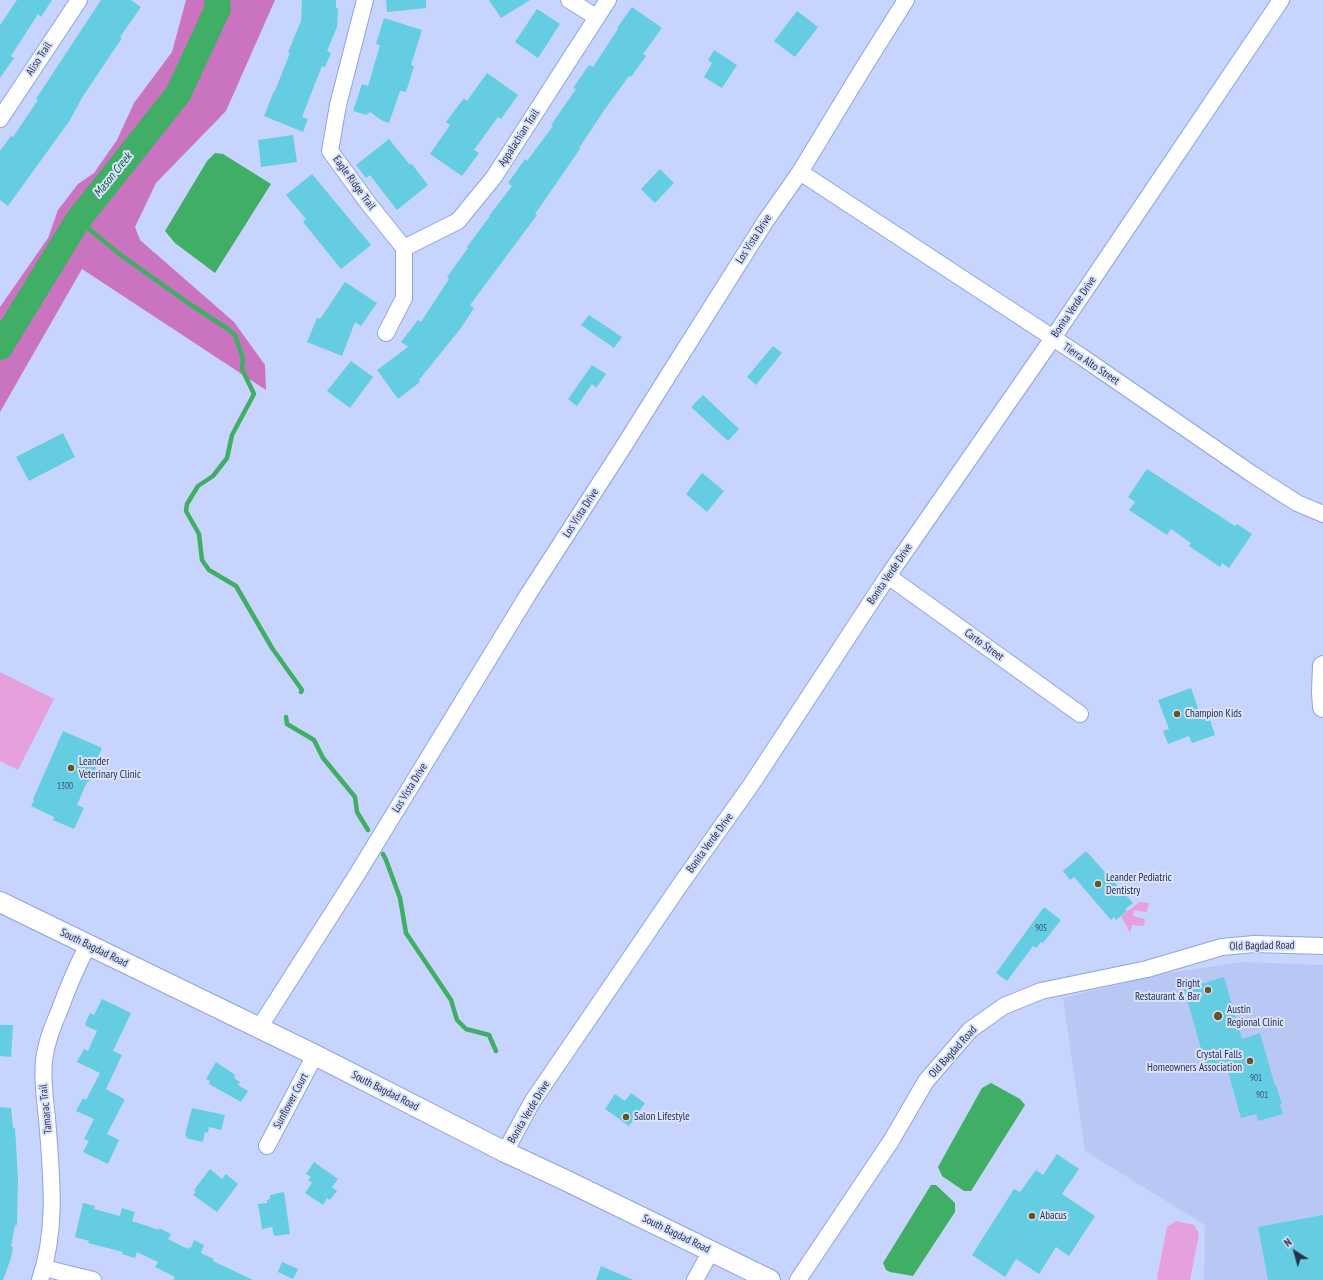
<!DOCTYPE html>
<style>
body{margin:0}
#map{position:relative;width:1323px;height:1280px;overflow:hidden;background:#c7d4fe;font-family:"PT Sans Narrow",sans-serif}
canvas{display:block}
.north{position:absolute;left:1275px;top:1232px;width:40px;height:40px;-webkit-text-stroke:3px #d8e2fe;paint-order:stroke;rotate:323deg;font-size:11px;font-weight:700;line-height:16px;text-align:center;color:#272f4a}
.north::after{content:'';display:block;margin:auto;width:14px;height:18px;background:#272f4a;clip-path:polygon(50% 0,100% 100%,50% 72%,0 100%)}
</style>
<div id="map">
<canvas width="1323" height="1280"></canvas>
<div class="north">N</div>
</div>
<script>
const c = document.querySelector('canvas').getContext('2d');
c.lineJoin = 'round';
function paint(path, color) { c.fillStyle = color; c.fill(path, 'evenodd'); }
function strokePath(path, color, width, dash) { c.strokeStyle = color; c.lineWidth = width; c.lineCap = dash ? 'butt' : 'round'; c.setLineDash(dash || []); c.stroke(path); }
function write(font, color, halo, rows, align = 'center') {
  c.font = font + ' "PT Sans Narrow",sans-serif'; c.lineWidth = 4; c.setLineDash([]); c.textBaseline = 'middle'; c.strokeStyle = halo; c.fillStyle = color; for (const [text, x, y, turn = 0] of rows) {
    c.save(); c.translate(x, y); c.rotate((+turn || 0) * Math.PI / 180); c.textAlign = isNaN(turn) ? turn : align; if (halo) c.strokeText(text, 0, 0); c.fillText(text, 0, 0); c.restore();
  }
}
paint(new Path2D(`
 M1242 962 1323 965V1280H1204L1205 1225 1085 1151 1063 998 1162 974Z`), '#b9c7f5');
paint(new Path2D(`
 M0 672 54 699 18 770 0 761Z
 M1140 902 1149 903 1147 911 1145 912 1134 910 1133 916 1145 919 1144 926 1132 925 1130 933 1121 916Z
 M1176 1221 1194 1225 1199 1234 1190 1280H1158L1157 1278 1167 1227Z`), '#e7a0de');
paint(new Path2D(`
 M186 0H275L226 111 156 183 135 227 140 240 234 322 265 365 266 390 82 269 0 412V307L48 238 58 210 78 184 94 173 117 140 134 103 172 52Z`), '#ca73c0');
paint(new Path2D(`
 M215 153 223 154 271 184 215 273 175 243 165 231 207 161Z
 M991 1083 1020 1099 1025 1105 971 1191H964L942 1176 938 1167 982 1088Z
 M931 1185H936L955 1203V1212L913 1276 890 1272 886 1270 883 1263Z`), '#40ae65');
strokePath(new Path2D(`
 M78 220 122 256 191 305 225 327 235 335 243 359 242 369 254 394 232 435 227 458 213 476 198 486 187 504 186 511 199 534 202 560 209 570 236 586 272 648 302 690 301 692
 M286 717 287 724 314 740 323 758 355 797 357 812 368 830
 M383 854 386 860 400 898 406 933 451 1000 457 1020 466 1029 489 1035 496 1051`), '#40ae65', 4.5);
strokePath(new Path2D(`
 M0 347 78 220 178 94 218 8 217 0`), '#40ae65', 26);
paint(new Path2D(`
 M17 0H52L41 17 38 14 11 56 14 58 0 78V25Z
 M101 0H131L141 7 120 37 122 38 83 96 70 120 8 206 0 200V151L11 136 13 137 38 100 36 99 51 76Z
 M302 0H336V8H338L337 27 327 51 331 53 325 67 322 66 302 117 308 119 303 132 264 116 274 91H275L290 53 288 52 301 21Z
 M386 0H426V8L387 12Z
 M489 0H530L501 18Z
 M632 7 662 28 643 54 646 56 631 77 629 76 605 109 579 148 580 149 535 214 537 215 470 305 474 308 461 328 419 380 420 382 398 399 377 370 408 347 401 342 418 320 421 322 449 279 447 277 468 248 467 247 490 216H489L512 186 508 183 525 159 527 161 553 126 551 125 576 89 573 88 589 65 593 67 618 29 617 28Z
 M537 9 560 24 538 58 515 42Z
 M797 11 818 27 795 57 774 41Z
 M384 18 422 30 411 65 414 66 406 92 400 91 389 123 381 120 370 112 366 115 353 111 362 84 368 86 380 45 376 44Z
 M714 50 737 65 722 88 704 77 712 63 708 60Z
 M487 73 518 95 501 119 498 117 474 150 479 153 462 176 430 154 450 125 446 122 464 98 467 101Z
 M293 135 297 162 261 167 258 140Z
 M389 139 410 165 411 163 428 185 397 210 370 175 366 178 356 165Z
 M660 169 674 183 655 203 641 189Z
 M312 174 371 245 341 269 303 222 306 219 286 195Z
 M345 282 377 303 361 326 355 322 342 356 307 342 317 318 320 319Z
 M589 315 622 337 614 348 581 325Z
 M773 346 782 353 756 385 747 377Z
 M351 361 373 377 350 408 327 391Z
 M592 365 606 374 596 388 592 384 577 406 568 399Z
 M703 395 739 429 728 441 691 407Z
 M63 433 75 457 29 481 16 457Z
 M1147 469 1235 526 1237 524 1252 534 1229 568 1222 563 1220 567 1189 546 1191 543 1171 529 1167 535 1129 510 1135 502 1128 497Z
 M702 473 724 491 707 512 686 494Z
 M1191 688 1202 720 1209 717 1215 735 1192 743 1189 736 1168 744 1163 731 1169 729 1158 700Z
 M63 731 102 748 99 755 101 756 91 780 87 782 77 805 84 808 74 829 53 820 54 817 31 806 34 800 33 799Z
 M1086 851 1133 903 1125 909 1127 911 1116 920 1114 917 1111 920 1074 877 1070 880 1063 871Z
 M1044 907 1061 920 1043 943 1041 942 1036 948 1033 946 1007 981 996 973Z
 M1224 977 1242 1039 1260 1033 1275 1086 1276 1085 1282 1104H1280L1283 1114 1258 1121 1256 1114 1241 1118 1225 1061 1206 1066 1184 989Z
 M102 999 131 1013 113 1051 122 1055 106 1089 124 1099V1101L107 1134 119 1140 108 1164 83 1152 89 1141 84 1139 94 1119 76 1111 83 1098 86 1100 100 1073 77 1062 84 1049 88 1051 97 1031 86 1026 85 1024 90 1013 94 1015Z
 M0 1025H13L11 1057 0 1056Z
 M216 1062 235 1075 234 1078 240 1082 238 1085 248 1091 241 1102 209 1084 210 1081 206 1079Z
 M631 1093 645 1103 629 1126 605 1109 615 1094 625 1101Z
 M0 1107 11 1108 13 1128H15L18 1178 17 1225H15L11 1246 13 1247 11 1258 3 1280H0Z
 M192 1108 225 1115 221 1130 209 1127 208 1133 205 1132 203 1142 186 1138 187 1136 185 1135Z
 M1057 1154 1079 1169 1062 1194 1095 1216 1069 1256 1056 1247 1039 1274 1016 1259 1005 1277 972 1255 1014 1189 1020 1192 1036 1170 1043 1175Z
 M314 1162 338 1179 332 1187 337 1191 330 1200 327 1198 323 1205 305 1193 312 1183 308 1180 311 1177 306 1174Z
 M210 1169 222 1179 226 1174 238 1184 217 1212 193 1195 196 1192 194 1190Z
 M284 1192 290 1234 274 1236 272 1227 262 1229 258 1204 267 1203V1200L270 1199V1195Z
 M83 1203 95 1206 94 1209 120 1216 122 1208 135 1212 132 1221 159 1230V1228L171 1234 168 1239 188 1249 189 1247 191 1248 194 1240 204 1245 201 1253 214 1259 213 1261 253 1280H173L175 1277 155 1267 158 1262 137 1252 135 1258 122 1254 123 1252 88 1243 89 1241 75 1237Z
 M1323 1215V1280H1268L1258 1227Z
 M282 1262 298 1269 293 1279 278 1272Z
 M601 1266 633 1280H596Z`), '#64cde1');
const minor = new Path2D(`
 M365 0 338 105 330 151 368 203 404 248V298L386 333
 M569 0 596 17
 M0 119 79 0
 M800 172 1082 357 1252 474 1297 503 1323 514
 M404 248 458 221 494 177 608 0
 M888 576 1080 714
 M259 1028 356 876 529 593 620 452 765 222 800 172 862 70 906 0
 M267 1146 315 1055
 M505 1152 532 1102 680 885 751 785 888 576 1053 338 1281 0
 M44 1268 93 1280
 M40 1280C58 1227 51 1172 47 1118 45 1099 42 1080 44 1061 46 1042 53 1026 60 1009 68 987 77 966 88 945
 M695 1280 711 1251
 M798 1280 891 1141 926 1081 970 1030 1004 1006 1041 991 1147 969 1222 947 1254 944 1323 946`);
const major = new Path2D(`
 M1323 666 1322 692 1323 707
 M0 902 315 1055 505 1152 565 1180 770 1280`);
strokePath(minor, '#8fa3e6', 18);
strokePath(major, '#8fa3e6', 22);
strokePath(minor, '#fff', 16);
strokePath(major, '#fff', 20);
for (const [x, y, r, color] of [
 [1177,714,4,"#655522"],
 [71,768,4,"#655522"],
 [1098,884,4,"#655522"],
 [1208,990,4,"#655522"],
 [1218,1016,5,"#655522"],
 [1250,1061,4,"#655522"],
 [626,1117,4,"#655522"],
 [1032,1216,4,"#655522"]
]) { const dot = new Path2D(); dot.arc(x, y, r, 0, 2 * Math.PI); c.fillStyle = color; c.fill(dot); strokePath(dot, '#d8e2fe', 1.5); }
write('9px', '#365670', null, [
 ["1300",65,786],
 ["905",1041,928],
 ["901",1256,1078],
 ["901",1262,1095]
]);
write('11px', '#272f4a', '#d8e2fe', [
 ["Aliso Trail",39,59,-57],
 ["Appalachian Trail",519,138,-57],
 ["Eagle Ridge Trail",354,183,54],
 ["Los Vista Drive",754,239,-57],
 ["Bonita Verde Drive",1074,307,-56],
 ["Tierra Alto Street",1091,364,34],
 ["Los Vista Drive",581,513,-57],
 ["Bonita Verde Drive",890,574,-56],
 ["Carto Street",984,645,36],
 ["Los Vista Drive",410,788,-58],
 ["Bonita Verde Drive",710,843,-54],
 ["Old Bagdad Road",1262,946,-1],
 ["South Bagdad Road",94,948,26],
 ["Old Bagdad Road",953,1052,-48],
 ["South Bagdad Road",385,1091,27],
 ["Sunflower Court",291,1101,-62],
 ["Tamarac Trail",46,1109,-96],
 ["Bonita Verde Drive",529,1112,-59],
 ["South Bagdad Road",676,1234,26]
]);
write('11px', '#272f4a', '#d8e2fe', [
 ["Champion Kids",1185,714],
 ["Leander",79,762],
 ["Veterinary Clinic",79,775],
 ["Leander Pediatric",1106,878],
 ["Dentistry",1106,891],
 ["Bright",1200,984,"right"],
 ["Restaurant & Bar",1200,997,"right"],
 ["Austin",1227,1010],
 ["Regional Clinic",1227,1023],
 ["Crystal Falls",1242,1055,"right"],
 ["Homeowners Association",1242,1068,"right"],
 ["Salon Lifestyle",634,1117],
 ["Abacus",1040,1216]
], 'left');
write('italic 12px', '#06592a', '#d8e2fe', [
 ["Mason Creek",113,175,-51]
]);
</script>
